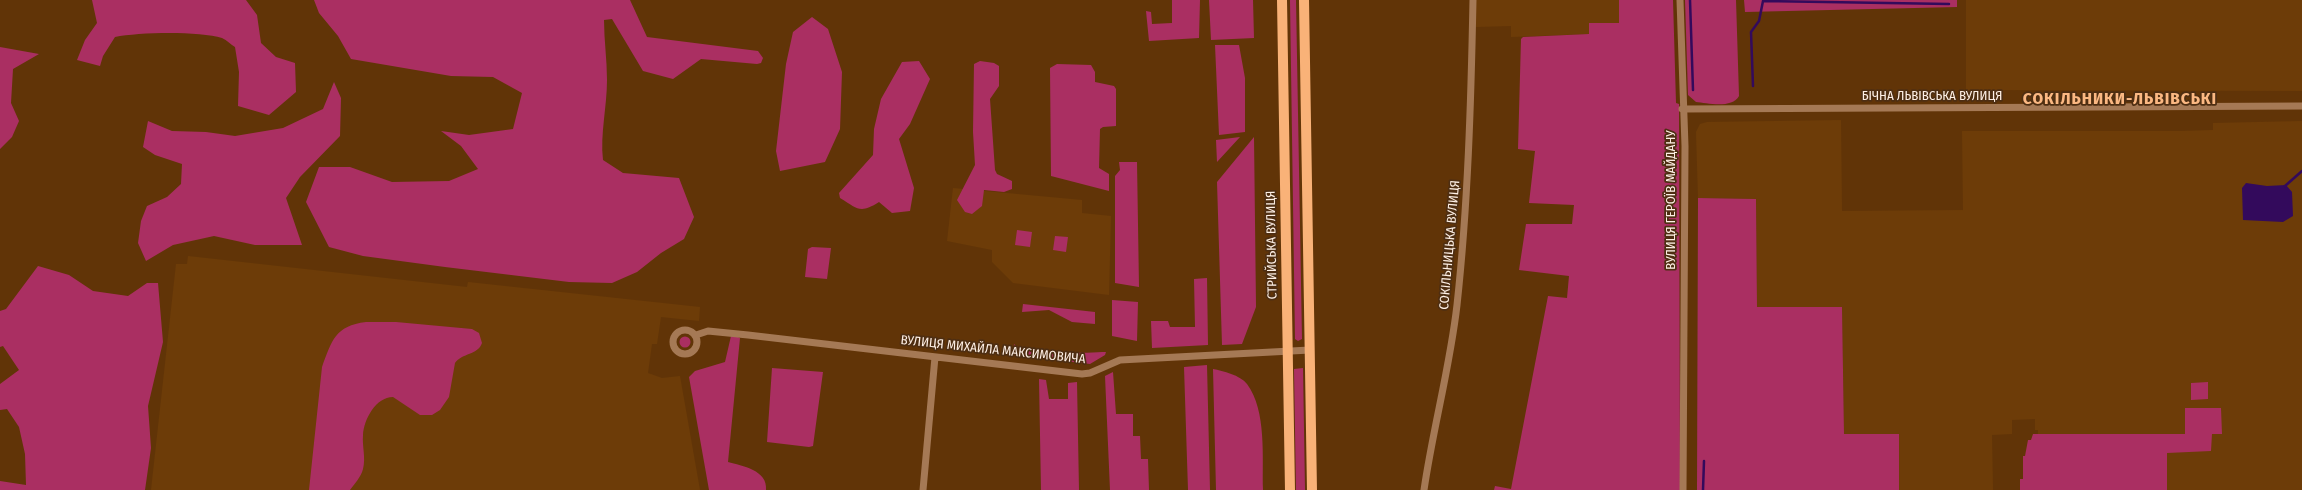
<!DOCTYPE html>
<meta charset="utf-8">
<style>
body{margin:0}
canvas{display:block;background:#613407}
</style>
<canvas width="2302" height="490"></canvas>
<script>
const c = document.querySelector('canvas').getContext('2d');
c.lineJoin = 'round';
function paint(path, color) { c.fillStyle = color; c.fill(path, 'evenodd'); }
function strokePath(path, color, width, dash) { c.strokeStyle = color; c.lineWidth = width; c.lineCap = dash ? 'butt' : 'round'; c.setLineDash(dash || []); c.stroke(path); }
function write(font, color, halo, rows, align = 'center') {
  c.font = font + ' "Fira Sans Condensed",sans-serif'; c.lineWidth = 3.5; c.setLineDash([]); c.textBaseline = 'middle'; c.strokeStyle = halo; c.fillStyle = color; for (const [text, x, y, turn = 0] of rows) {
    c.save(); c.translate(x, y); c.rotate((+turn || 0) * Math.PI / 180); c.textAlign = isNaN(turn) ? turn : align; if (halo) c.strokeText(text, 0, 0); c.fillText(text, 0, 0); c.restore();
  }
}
paint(new Path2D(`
 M1476 0H1619L1620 23H1589V34L1511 37V26L1476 27Z
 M1966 0H2302V91L1994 90 1992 94 1966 92Z
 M1841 120 1842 211 1963 210 1962 131H2181L2213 130V123L2302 121V490H2036V434H2038V430H2035V419L2012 420V434L1992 435 1993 490H1899V434H1844L1842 307H1757L1756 199 1698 198 1696 132 1700 124 1707 122Z
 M953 188 1082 200V213L1111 216 1109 295 1013 283 992 262V250L947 241Z
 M188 256 467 287 468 282 700 307 699 321 661 317 657 344H652L648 373 662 378 680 376 700 490H151L176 264H187Z`), '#6d3c08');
paint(new Path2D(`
 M92 0H246L257 15 261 43 276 57 295 63 296 92 269 115 238 106 239 72 235 47C231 45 227 40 222 38 200 31 139 32 115 37L103 56 100 66 77 60 85 40 97 23Z
 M314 0H630L647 37 758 51 763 58 761 63 757 64 701 59 673 79 643 71 612 19 604 20C604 40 607 60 607 80 607 107 600 134 603 160L623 173 679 178 694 217 684 239 661 253 637 272 612 283 569 282 445 267 363 256 329 247 306 202 319 167H350L392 182 449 181 478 169 461 146 441 131 469 135 513 129 522 93 493 77 451 76 351 59 338 36 319 13Z
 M1172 0H1200L1199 38 1149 41 1146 11 1151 12 1152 24 1172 23Z
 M1209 0H1253L1254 38 1211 40Z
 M1290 0H1296L1302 339 1298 341 1295 339Z
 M1619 0H1673L1676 103 1679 104 1680 490H1494L1495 486 1511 489 1548 296 1567 298 1569 276 1519 270 1526 224H1572L1574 205 1529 203 1535 151 1518 149 1521 39 1523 37 1589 34V23H1619Z
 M1685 0H1736L1739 96C1732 109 1707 103 1696 102L1688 95Z
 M1744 0H1957V7L1745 12Z
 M812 17 828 29 842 72 840 129 825 162 780 171 776 151 786 64 793 32Z
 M1215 45H1239L1245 78V132L1219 135Z
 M0 47 39 54 13 69 11 103 19 121 12 137 0 149Z
 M919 61 930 79 910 124 899 139 914 188 910 211 892 213 879 202C860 214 858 209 840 198L839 193 873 155 874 129 881 99 902 62Z
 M980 61 994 63 999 66V86L990 99 995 170 997 174 1012 181V189L1004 192 984 190 982 206 972 214 965 212 957 200 975 165 973 132 974 64Z
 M1057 64 1091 65 1095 72V82L1114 86 1116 89V126L1103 127 1100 129 1099 168 1109 174V191L1051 176 1050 68Z
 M334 82 341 98 340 136 300 177 286 198 302 245H255L214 236 173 245 146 261 138 243 141 221 147 206 167 197 181 184 182 164 155 155 143 147 148 121 172 131 206 132 235 136 283 128 323 109Z
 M1240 137 1217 162 1216 140Z
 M1254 137 1256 307 1242 344 1222 345 1217 182Z
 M1119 162H1137L1139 287 1115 283V176L1120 170Z
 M1698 198 1756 199 1757 307H1842L1844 434H1899V490H1697Z
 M1017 230 1032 232 1030 247 1015 245Z
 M1055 236 1068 237 1066 252 1053 250Z
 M812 247 831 248 827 279 805 277 808 249Z
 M38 266 69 275 93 291 128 296 147 283H158L163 342 148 406 151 448 145 490H0V481L26 485 25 454 19 427 7 409 0 410V384L19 370 3 346 0 347V311L6 309Z
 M1207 278 1208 345 1152 348 1151 321H1168L1170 327H1195L1194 279Z
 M1112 300 1138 302 1137 341 1112 336Z
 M1023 304 1095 312V324L1072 322 1049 310 1022 312Z
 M366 322H396L472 329 479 333 482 343C478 355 462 353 455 363L449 397 440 410 432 415H420L393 397C376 397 364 419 363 435 362 446 366 458 363 469 361 477 355 483 350 490H309L322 367C332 340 335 326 366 322Z
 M731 336H736L740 338 728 462C742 466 768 470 766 490H709L689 377 695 371 725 362Z
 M679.5 342a5.5 5.5 0 1 1 11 0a5.5 5.5 0 1 1-11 0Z
 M1014 344C1025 358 1087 352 1106 352L1105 355 1090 364 1013 355Z
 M1207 365 1210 490H1188L1184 367Z
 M772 368 823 372 813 446 809 447 767 442Z
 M1303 368 1305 490H1296L1294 369Z
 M1213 369C1223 371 1240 375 1247 384 1267 411 1262 458 1263 490H1216Z
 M1113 372 1116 414H1133V436H1140L1141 459H1148L1149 490H1110L1105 376Z
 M1039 379 1046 380 1049 399H1068V383L1077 382 1079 490H1041Z
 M2208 382V399L2191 400V383Z
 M2185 408H2221L2222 434H2212L2211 451 2167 453V490H2020V479H2023V456H2025L2028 440H2031L2033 434H2204H2185Z`), '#aa2f62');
paint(new Path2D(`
 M2246 183 2267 186 2286 185 2292 192 2293 216 2283 222 2243 220 2242 188Z`), '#330a5c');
strokePath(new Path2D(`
 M1690 0 1693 90
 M1753 86 1751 32 1759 21 1763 1 1949 4
 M2285 186 2302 171
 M1703 490 1704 461`), '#330a5c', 2.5);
strokePath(new Path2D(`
 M1680 0 1685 146 1683 490
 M1682 109 2302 106
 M673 342a12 12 0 1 1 24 0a12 12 0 1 1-24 0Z
 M696 335 708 331 748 335 1082 374 1090 373 1120 360 1310 350
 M923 490 935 357
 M1424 490C1433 428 1450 367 1457 305 1468 204 1471 102 1473 0`), '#a57955', 7);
strokePath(new Path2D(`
 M1282 0 1290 490
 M1304 0 1312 490`), '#f9b278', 10);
write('13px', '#fef0e6', '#4e2e12', [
 ["БІЧНА ЛЬВІВСЬКА ВУЛИЦЯ",1932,96],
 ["ВУЛИЦЯ ГЕРОЇВ МАЙДАНУ",1671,200,-90],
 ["СТРИЙСЬКА ВУЛИЦЯ",1272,245,-91],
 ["СОКІЛЬНИЦЬКА ВУЛИЦЯ",1450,245,-85],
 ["ВУЛИЦЯ МИХАЙЛА МАКСИМОВИЧА",993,350,6]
]);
c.letterSpacing = '1px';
write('bold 17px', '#fbb882', '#4e2e12', [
 ["СОКІЛЬНИКИ-ЛЬВІВСЬКІ",2120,99]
]);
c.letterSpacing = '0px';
</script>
